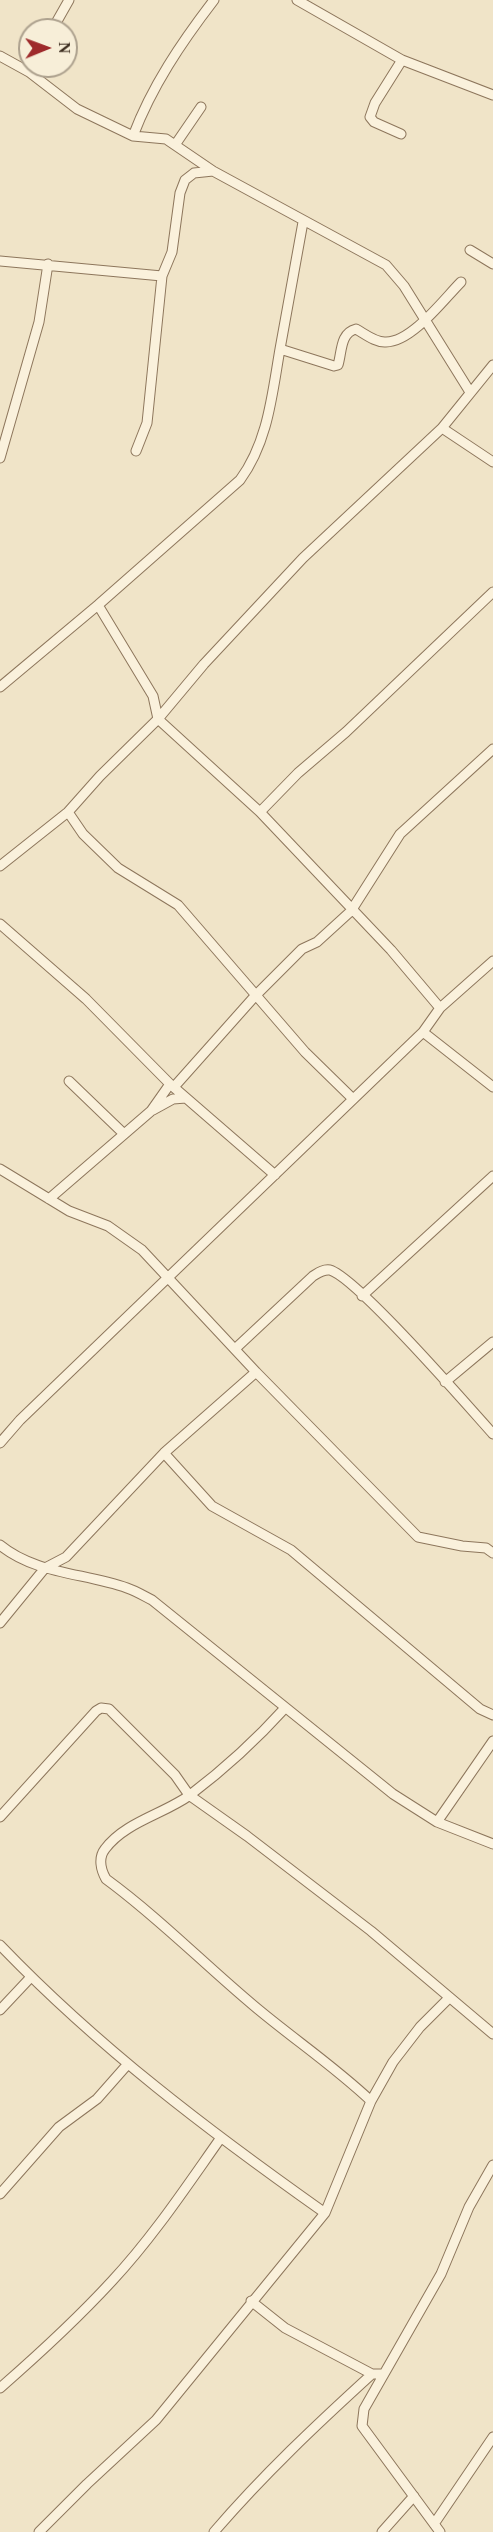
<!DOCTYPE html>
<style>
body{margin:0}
#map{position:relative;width:493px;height:2532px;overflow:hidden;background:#f0e4c8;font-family:Georgia,serif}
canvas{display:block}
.north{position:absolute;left:18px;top:18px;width:60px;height:60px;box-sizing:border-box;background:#f7eed8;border:2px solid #ada18e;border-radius:50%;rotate:89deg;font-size:16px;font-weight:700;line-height:24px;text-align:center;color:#3d2e20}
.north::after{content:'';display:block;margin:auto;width:21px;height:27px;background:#9e2a2b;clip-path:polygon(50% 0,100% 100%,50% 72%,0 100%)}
</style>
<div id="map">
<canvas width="493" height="2532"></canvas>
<div class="north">N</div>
</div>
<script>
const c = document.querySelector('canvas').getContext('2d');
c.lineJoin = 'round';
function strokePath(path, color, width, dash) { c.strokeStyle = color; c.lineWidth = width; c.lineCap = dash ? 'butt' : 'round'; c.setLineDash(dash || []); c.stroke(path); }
const minor = new Path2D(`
 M297 0 402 60 493 95
 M52 30 69 0
 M0 56 29 72 77 109 133 136 166 139 213 171 386 265 404 286 470 392
 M401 134 374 122 370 117 375 103 402 60
 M133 136C152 86 181 43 214 0
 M175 145 201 107
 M470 250 493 264
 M0 261 162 276
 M280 349 334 366 338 365C342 352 340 333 356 329 365 334 376 343 386 342 412 342 444 299 461 282
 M442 428 493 462
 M136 451 147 423 162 276 172 252 180 193 185 180 194 173 213 171
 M0 458 39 322 48 264
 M98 605 153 696 158 719 260 812 391 950 440 1008
 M0 687 98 605 240 480C268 442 272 395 280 349 288 307 295 264 303 222
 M68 812 83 834 118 868 178 905 305 1052 352 1098
 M260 812 298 773 346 732 493 592
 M0 866 68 812 100 776 158 719 204 664 303 558 442 428 493 365
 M0 924 86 999 170 1084 275 1175
 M423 1032 493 1087
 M69 1081 123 1133
 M174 1087 255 996 302 949 317 942 351 911 400 834 493 749
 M153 1110 173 1099 186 1098
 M0 1169 69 1211 108 1226 142 1250 256 1372 418 1537 462 1546 486 1548 493 1553
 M49 1199 151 1111 170 1084
 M362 1296 493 1176
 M236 1348 313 1276C318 1273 323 1269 330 1270 357 1278 468 1406 493 1434
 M445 1382 493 1342
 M0 1443 20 1420 423 1032 440 1008 493 961
 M164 1453 212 1506 291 1550 480 1709 493 1715
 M0 1545C35 1574 85 1573 127 1588 136 1591 144 1596 152 1600L393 1794 437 1822 493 1844
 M0 1623 45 1568 66 1557 164 1453 256 1372
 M285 1708C257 1739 223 1770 190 1795 164 1814 125 1822 105 1849 98 1858 101 1870 106 1879 158 1917 204 1964 253 2005 292 2038 334 2066 371 2101
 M0 1817 96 1711 101 1708 109 1709 175 1775 189 1795 247 1836 371 1931 493 2034
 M437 1822 493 1741
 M0 1945C99 2048 209 2131 325 2213
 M0 2010 31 1977
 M0 2194 59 2127 97 2099 127 2065
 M251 2301 285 2328 372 2374
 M0 2388C39 2354 77 2319 112 2281 153 2237 186 2187 220 2139
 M434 2524 493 2437
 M39 2532 87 2484 156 2420 325 2213 371 2101 393 2062 420 2027 449 1998
 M214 2532C263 2475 316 2425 372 2374H383
 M382 2532 414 2496
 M440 2532 362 2426 364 2409 441 2274 469 2207 493 2165`);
strokePath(minor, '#8d765c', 11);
strokePath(minor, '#faf1dc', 9);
</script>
